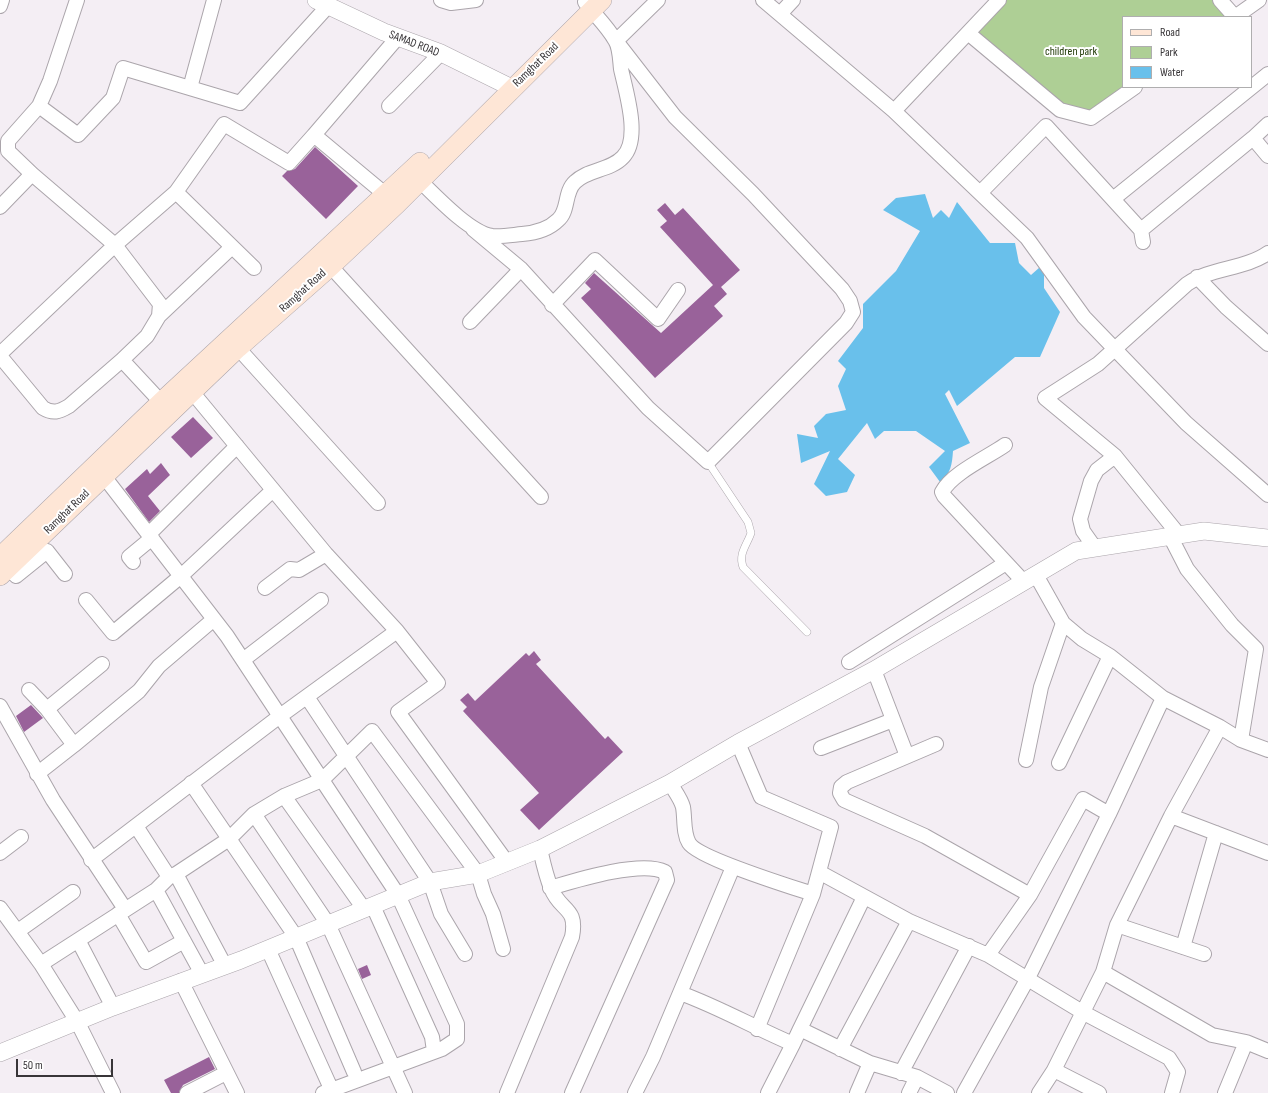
<!DOCTYPE html>
<style>
body{margin:0}
#map{position:relative;width:1268px;height:1093px;overflow:hidden;background:#f4eef4;font-family:"Sofia Sans Condensed",sans-serif}
canvas{display:block}
.legend{position:absolute;left:1122px;top:16px;width:130px;height:72px;box-sizing:border-box;background:#fff;border:1px solid #afaeaf;margin:0;padding:5px 7px;list-style:none;font-size:12px;color:#383538}
.legend li{display:flex;align-items:center;gap:8px;height:20px}
.legend b{width:20px;border:1px solid #afaeaf}
.scale{position:absolute;left:16px;top:1059px;width:97px;height:18px;box-sizing:border-box;border:2px solid #383538;border-top:0;padding-left:5px;font-size:12px;line-height:14px;white-space:nowrap;color:#383538;-webkit-text-stroke:3px #fff;paint-order:stroke}
</style>
<div id="map">
<canvas width="1268" height="1093"></canvas>
<ul class="legend">
<li><b style="height:5px;background:#fee6d6"></b>Road</li>
<li><b style="height:11px;background:#aecf95"></b>Park</li>
<li><b style="height:11px;background:#69c0eb"></b>Water</li>
</ul>
<div class="scale">50 m</div>
</div>
<script>
const c = document.querySelector('canvas').getContext('2d');
c.lineJoin = 'round';
function paint(path, color) { c.fillStyle = color; c.fill(path, 'evenodd'); }
function strokePath(path, color, width, dash) { c.strokeStyle = color; c.lineWidth = width; c.lineCap = dash ? 'butt' : 'round'; c.setLineDash(dash || []); c.stroke(path); }
function write(font, color, halo, rows, align = 'center') {
  c.font = font + ' "Sofia Sans Condensed",sans-serif'; c.lineWidth = 4; c.setLineDash([]); c.textBaseline = 'middle'; c.strokeStyle = halo; c.fillStyle = color; for (const [text, x, y, turn = 0] of rows) {
    c.save(); c.translate(x, y); c.rotate((+turn || 0) * Math.PI / 180); c.textAlign = isNaN(turn) ? turn : align; if (halo) c.strokeText(text, 0, 0); c.fillText(text, 0, 0); c.restore();
  }
}
paint(new Path2D(`
 M999 0H1220L1235 17H1123V87L1098 113 1060 110 968 33Z`), '#aecf95');
paint(new Path2D(`
 M925 194 933 218 941 210 949 218 957 202 990 243H1015L1019 263 1031 275 1040 267 1044 271V288L1060 312 1040 357H1015L957 406 949 390 945 394 970 443 953 451C952 465 951 473 940 482L929 467 945 451 916 431H884L875 439 867 423 838 459 855 475 847 492 826 496 814 484 830 451 801 463 797 434 818 438 814 426 826 414 846 410 838 386 846 369 838 361 863 328V304L896 271 920 231 883 210 896 198Z`), '#69c0eb');
paint(new Path2D(`
 M315 147 358 186 326 219 282 176 287 171 295 169Z
 M665 203 675 215 683 208 740 270 721 287 727 294 714 306 723 316 655 378 581 298 591 289 585 283 594 273 661 333 713 285 660 227 667 221 657 210Z
 M193 417 213 438 191 458 171 437Z
 M161 463 170 475 148 496 160 511 149 522 125 489 147 469 150 474Z
 M534 651 541 660 536 664 605 739 608 736 623 752 539 830 520 810 539 793 463 711 467 707 460 700 468 693 475 701 526 653 529 656Z
 M31 705 43 718 24 732 16 716Z
 M367 965 371 975 362 979 358 969Z
 M209 1057 215 1069 183 1085 179 1093H171L164 1080Z`), '#99629a');
const service = new Path2D(`
 M708 462 748 522 751 533C747 545 738 554 743 567L807 632`);
const minor = new Path2D(`
 M77 0 50 81 39 106 8 141V151L32 174 115 245 160 304 159 316 147 336 122 360 161 402
 M441 0 451 3 476 0
 M763 0 894 111 999 0
 M1220 0 1235 17
 M0 6 2 0
 M780 14 793 0
 M1235 17 1259 0
 M968 33 1060 110 1091 118 1135 87
 M190 88 214 0
 M39 106 78 135 113 98 123 68 240 103 328 6
 M389 106 441 53
 M894 111 1027 238 1084 317 1186 423 1268 495
 M1268 124 1253 138 1268 156
 M314 135 398 37
 M414 175C432 192 468 232 492 236 501 237 512 235 522 234 534 233 549 229 558 220 569 211 564 192 575 182 588 169 610 171 623 157 641 139 626 92 621 69 620 61 620 47 615 40 607 26 594 14 585 2
 M176 192 254 268
 M980 193 1046 126 1141 230 1143 242
 M1113 199 1268 74
 M0 207 32 174
 M473 229 521 269 648 408 708 462 846 323 853 312 850 301 842 289 753 194 675 117 616 41 658 0
 M1141 230 1253 138
 M324 259 541 497
 M1197 277 1226 307 1268 344
 M552 305 595 260 658 319 678 290
 M159 316 232 247
 M470 322 521 269
 M238 348 378 503
 M0 354 115 245 176 192 224 124 289 163 314 135 386 195
 M0 356 43 408C53 414 59 412 69 406L122 360
 M193 393 326 554 397 631 438 683 398 712 506 861
 M1005 445C988 457 952 473 942 492L944 496 1023 581
 M99 470 227 636 398 895 457 1024V1039L442 1049 323 1093
 M149 534 237 446
 M1179 535 1115 456 1045 398 1098 364 1187 284C1210 268 1245 269 1268 253
 M1170 536 1187 569 1232 625 1256 649 1241 740
 M1095 548 1083 531 1080 519 1091 481 1097 470 1115 456
 M133 562 129 557 152 538
 M10 568 16 576 47 551 65 574
 M1036 575 1063 623 1082 639 1110 656 1163 698 1220 727 1241 740 1268 750
 M265 588 290 569 299 570 326 554
 M86 600 113 633 181 576 273 490
 M243 660 321 600
 M849 662 1006 563
 M874 670 907 756
 M29 690 47 709 102 664
 M307 697 430 882 441 914 465 954
 M0 706 53 800 125 909
 M47 709 74 745 139 691 159 666 214 619
 M738 743 761 797 831 827 813 894 757 1029
 M936 744 847 782 841 787 840 793 844 800 925 836 1030 895
 M821 748 893 720
 M1026 760 1041 687 1063 623
 M1059 763 1110 656
 M37 774 74 745
 M191 783 296 937 354 1072
 M670 783C674 790 681 799 683 807 685 818 683 833 689 843 698 858 792 887 813 894
 M284 796 364 909
 M254 814 328 924 405 1093
 M1171 816 1220 727
 M136 826 169 877 176 874 225 966
 M0 853 21 837
 M91 860 280 716 397 631
 M819 872 909 921 988 955 1084 1013 1169 1058 1178 1072 1172 1093
 M176 874 229 839 254 814 284 796 322 780 372 731 478 874 484 894 493 914 503 949
 M550 888C577 880 641 860 665 872L667 880 572 1093
 M156 890 202 974
 M373 906 432 1037 434 1051
 M0 908 41 964 78 1023 113 1093
 M118 914 146 962 184 941
 M1117 925 1204 954
 M18 931 73 892
 M78 940 113 1007
 M1183 947 1216 833
 M268 949 333 1093
 M988 955 1030 895 1083 799 1109 814
 M41 964 156 890 169 877
 M1103 972 1212 1035 1246 1042 1268 1051
 M181 981 237 1093
 M680 993C719 1007 755 1028 793 1044L800 1029 870 1063 917 1077 947 1093
 M800 1029 864 897
 M840 1049 909 921
 M1054 1070 1103 972 1117 925 1171 816 1268 853
 M901 1073 969 946
 M187 1093 226 1073
 M507 1093 572 937C578 906 560 912 551 888 546 876 543 862 540 849
 M635 1093 653 1057 733 867
 M768 1093 793 1044
 M857 1093 870 1063
 M909 1093 917 1077
 M964 1093 1028 978 1109 814 1163 698
 M1039 1093 1054 1070 1099 1093
 M1225 1093 1246 1042`);
const tertiary = new Path2D(`
 M316 0 384 32 441 53 512 88
 M0 1053 113 1007 241 960 430 882 478 874 540 849 670 783 738 743 874 670 1076 551 1204 531 1268 538`);
const secondary = new Path2D(`
 M0 557 161 402 420 162
 M0 576 238 348 331 266 397 204 602 0`);
strokePath(service, '#aba5ab', 8);
strokePath(minor, '#aba5ab', 16);
strokePath(tertiary, '#aba5ab', 18);
strokePath(secondary, '#aba5ab', 20);
strokePath(service, '#fff', 7);
strokePath(minor, '#fff', 14);
strokePath(tertiary, '#fff', 17);
strokePath(secondary, '#fee6d6', 19);
write('12px', '#383538', '#fff', [
 ["SAMAD ROAD",414,44,21],
 ["Ramghat Road",536,65,-44],
 ["Ramghat Road",303,291,-42],
 ["Ramghat Road",67,512,-44]
]);
write('12px', '#223b08', '#fff', [
 ["children park",1071,52]
]);
</script>
